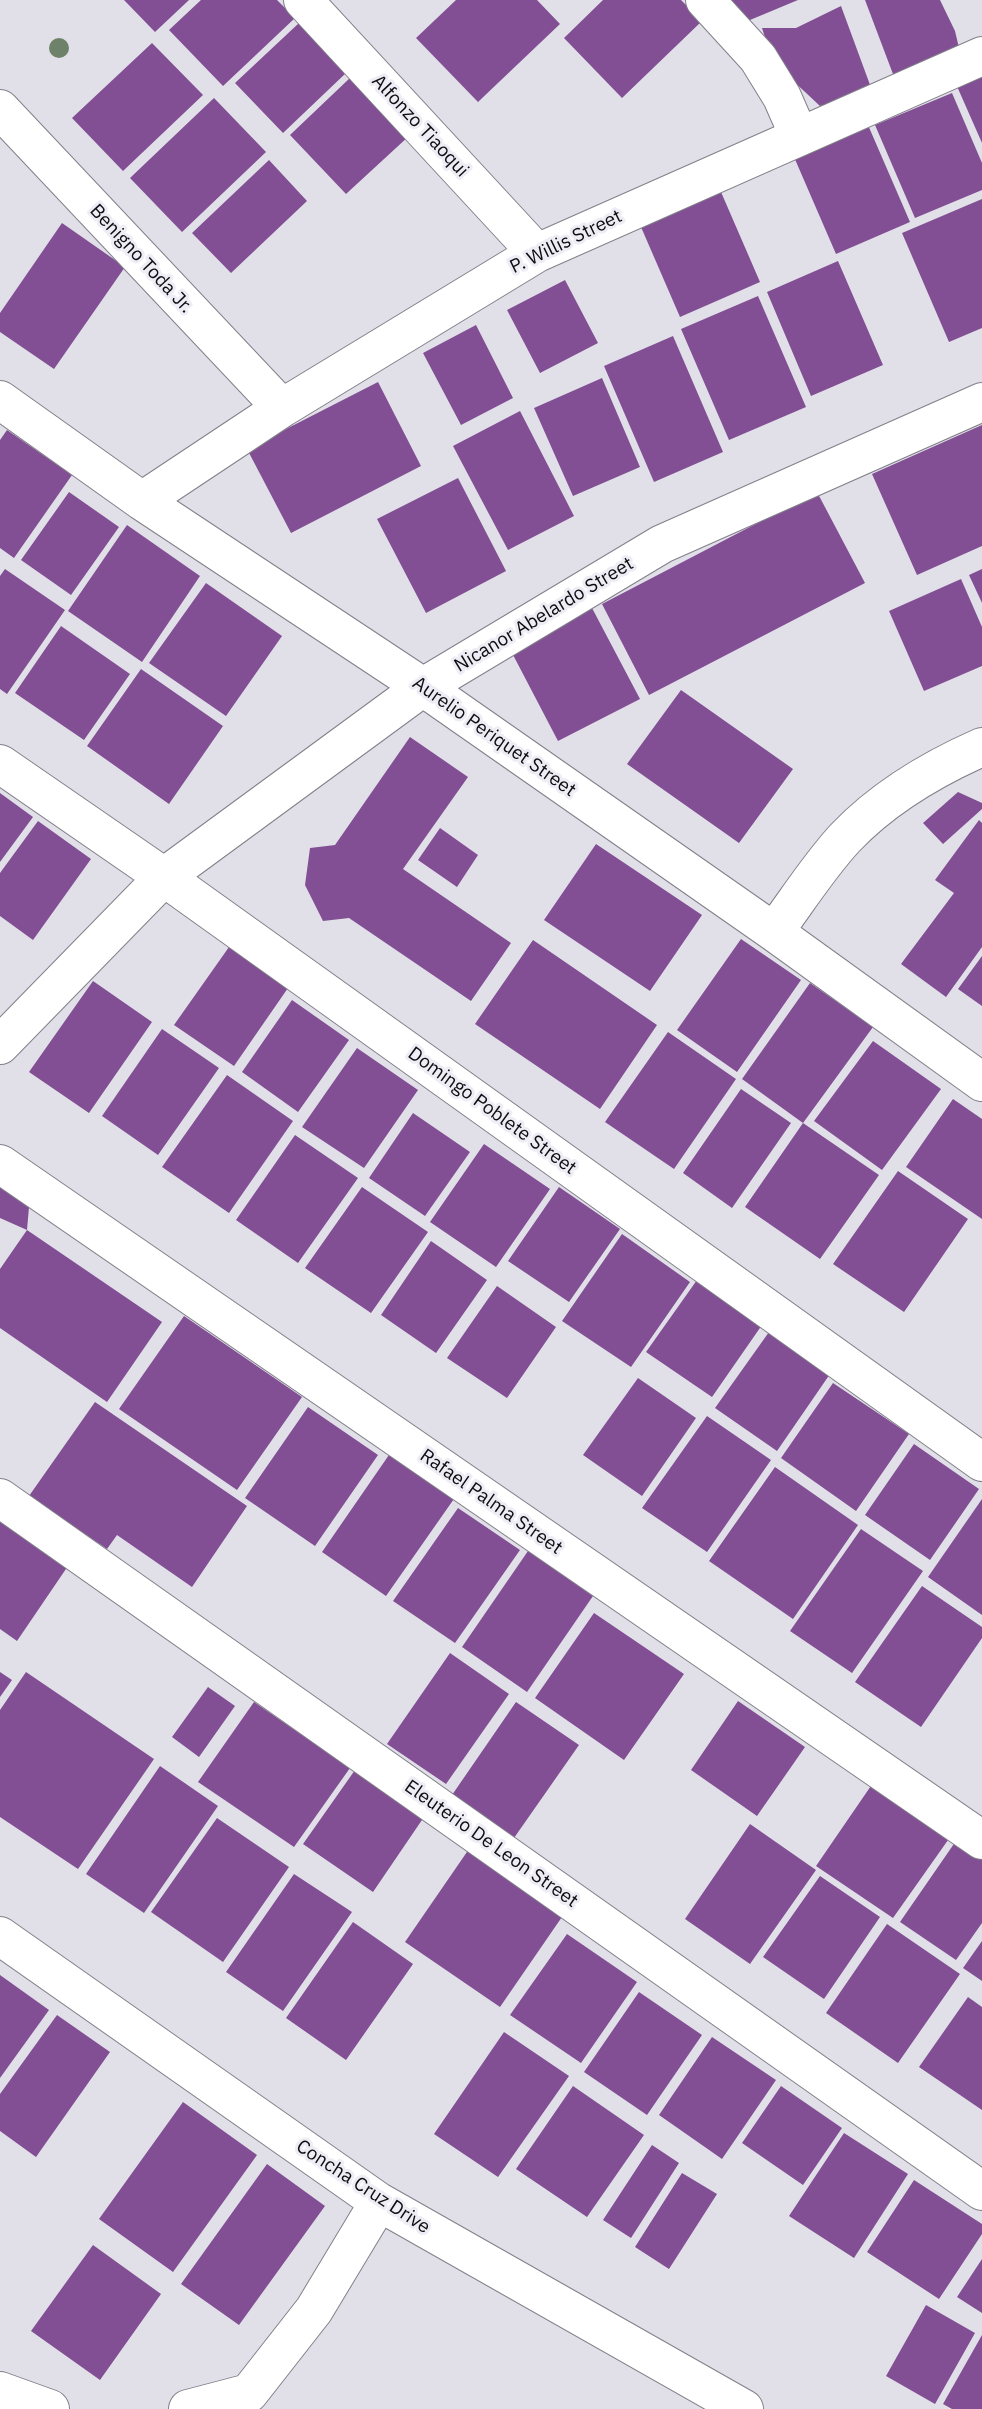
<!DOCTYPE html>
<style>
body{margin:0}
canvas{display:block;background:#e1dfe8}
</style>
<canvas width="982" height="2409"></canvas>
<script>
const c = document.querySelector('canvas').getContext('2d');
c.lineJoin = 'round';
function paint(path, color) { c.fillStyle = color; c.fill(path, 'evenodd'); }
function strokePath(path, color, width, dash) { c.strokeStyle = color; c.lineWidth = width; c.lineCap = dash ? 'butt' : 'round'; c.setLineDash(dash || []); c.stroke(path); }
function write(font, color, halo, rows, align = 'center') {
  c.font = font + ' "IBM Plex Sans",sans-serif'; c.lineWidth = 6; c.setLineDash([]); c.textBaseline = 'middle'; c.strokeStyle = halo; c.fillStyle = color; for (const [text, x, y, turn = 0] of rows) {
    c.save(); c.translate(x, y); c.rotate((+turn || 0) * Math.PI / 180); c.textAlign = isNaN(turn) ? turn : align; if (halo) c.strokeText(text, 0, 0); c.fillText(text, 0, 0); c.restore();
  }
}
paint(new Path2D(`
 M124 0H189L155 32Z
 M201 0H277L295 18 223 86 169 30Z
 M456 0H537L560 24 478 102 416 38Z
 M603 0H681L702 21 622 98 564 38Z
 M717 0H798L738 25Z
 M865 0H940L955 31 959 48 896 82Z
 M841 6 873 93 820 106 773 62 762 28H796Z
 M299 23 346 73 283 133 235 83Z
 M152 43 203 95 123 171 72 118Z
 M982 73V143L956 84Z
 M352 76 409 136 346 194 290 135Z
 M952 93 982 163V190L915 218 875 125Z
 M214 98 266 152 182 232 130 178Z
 M868 125 910 222 836 254 794 157Z
 M269 160 307 201 231 273 192 233Z
 M721 192 760 282 680 317 641 227Z
 M982 199V328L949 342 902 233Z
 M62 223 125 267 54 369 0 332V313Z
 M838 261 883 365 811 396 767 292Z
 M565 280 598 343 540 373 507 310Z
 M758 296 806 407 729 440 681 329Z
 M476 325 513 398 461 425 423 353Z
 M673 336 723 452 654 482 604 366Z
 M602 378 640 467 573 496 534 408Z
 M378 382 421 466 291 533 247 449Z
 M520 411 574 516 508 550 453 446Z
 M982 425V546L917 575 872 474Z
 M7 430 72 475 14 558 0 548V440Z
 M458 478 506 571 426 613 377 519Z
 M69 492 119 527 71 595 21 560Z
 M817 492 865 583 649 695 602 604Z
 M127 525 200 576 142 662 68 611Z
 M5 569 65 610 7 694 0 689V576Z
 M982 569V603L969 575Z
 M961 579 982 627V666L924 691 889 611Z
 M206 583 282 636 226 716 149 663Z
 M592 608 640 699 558 741 511 651Z
 M61 626 130 674 84 740 15 693Z
 M141 669 223 726 169 804 87 746Z
 M681 690 793 769 739 843 627 764Z
 M410 737 468 777 403 869 511 943 471 1001 349 918 323 921 305 885 310 848 335 845Z
 M958 792 982 803V809L943 844 923 823Z
 M0 793 33 817 0 862Z
 M979 820 982 823V947L946 997 901 964 954 893 935 880Z
 M38 821 91 859 33 940 0 916V873Z
 M440 828 478 855 457 887 418 860Z
 M596 844 702 915 650 991 544 920Z
 M741 939 801 980 737 1072 677 1030Z
 M533 940 657 1025 600 1109 475 1024Z
 M229 947 288 988 234 1066 174 1025Z
 M982 956V1006L958 989Z
 M93 981 152 1022 89 1113 29 1072Z
 M810 983 873 1027 803 1123 742 1079Z
 M292 1000 349 1040 298 1112 242 1072Z
 M162 1029 219 1068 158 1155 102 1116Z
 M668 1032 736 1079 674 1169 605 1122Z
 M873 1041 941 1089 882 1170 814 1121Z
 M357 1048 418 1090 364 1168 302 1127Z
 M227 1075 293 1121 229 1213 162 1167Z
 M741 1089 791 1123 732 1208 683 1173Z
 M953 1099 982 1119V1219L906 1167Z
 M413 1113 470 1152 425 1216 369 1178Z
 M803 1123 879 1175 820 1259 745 1207Z
 M295 1135 358 1178 298 1263 236 1220Z
 M484 1144 550 1189 496 1267 430 1222Z
 M898 1171 968 1219 904 1312 833 1264Z
 M0 1187 29 1207 27 1230 0 1218Z
 M362 1187 428 1232 371 1313 305 1268Z
 M559 1187 620 1229 569 1302 508 1261Z
 M27 1230 162 1322 107 1402 0 1328V1269Z
 M622 1234 690 1282 631 1367 562 1321Z
 M431 1241 487 1280 436 1353 381 1315Z
 M697 1280 762 1325 712 1397 646 1352Z
 M497 1286 556 1327 507 1398 447 1358Z
 M184 1316 302 1397 237 1490 119 1409Z
 M769 1332 830 1374 777 1451 715 1408Z
 M638 1378 696 1418 642 1496 583 1455Z
 M833 1383 909 1434 856 1511 781 1458Z
 M95 1402 247 1506 192 1587 117 1535 107 1549 29 1496Z
 M308 1407 378 1455 315 1546 245 1498Z
 M707 1416 771 1460 707 1552 642 1508Z
 M914 1444 979 1489 930 1560 865 1515Z
 M391 1452 456 1496 386 1596 322 1552Z
 M775 1467 858 1525 793 1619 709 1561Z
 M982 1499V1615L928 1577Z
 M458 1508 520 1550 455 1643 393 1601Z
 M0 1516 70 1563 17 1641 0 1629Z
 M861 1529 923 1571 852 1673 790 1631Z
 M528 1551 593 1596 527 1692 462 1647Z
 M922 1586 982 1627V1638L921 1727 855 1682Z
 M594 1613 684 1674 624 1760 535 1698Z
 M450 1653 509 1694 446 1784 387 1744Z
 M0 1672 12 1680 0 1697Z
 M26 1672 154 1759 78 1869 0 1817V1710Z
 M208 1687 235 1706 199 1757 172 1737Z
 M738 1701 805 1747 757 1816 691 1770Z
 M254 1702 350 1768 294 1847 198 1782Z
 M516 1702 579 1745 514 1838 452 1795Z
 M160 1766 218 1806 144 1913 86 1874Z
 M355 1770 424 1817 373 1892 303 1844Z
 M875 1780 953 1833 893 1918 816 1866Z
 M217 1818 289 1867 223 1962 151 1912Z
 M750 1824 816 1870 750 1964 685 1919Z
 M958 1838 982 1855V1923L956 1960 900 1922Z
 M469 1849 564 1914 500 2007 405 1942Z
 M294 1874 352 1912 283 2011 226 1972Z
 M820 1876 880 1917 824 1999 763 1957Z
 M353 1922 413 1964 346 2060 286 2018Z
 M887 1924 960 1974 898 2063 826 2013Z
 M567 1934 637 1982 581 2063 510 2015Z
 M982 1941V1981L963 1968Z
 M0 1975 49 2010 0 2078Z
 M639 1992 702 2035 647 2115 584 2072Z
 M968 1997 982 2007V2110L919 2067Z
 M57 2015 110 2052 36 2157 0 2131V2094Z
 M504 2032 569 2076 498 2177 434 2134Z
 M712 2037 776 2080 722 2159 659 2115Z
 M573 2086 644 2135 587 2217 516 2169Z
 M781 2086 842 2128 803 2185 742 2143Z
 M183 2102 257 2155 173 2272 99 2219Z
 M844 2133 908 2174 854 2258 789 2216Z
 M652 2145 679 2163 631 2238 603 2220Z
 M267 2164 325 2206 239 2325 181 2284Z
 M682 2173 717 2194 669 2269 635 2247Z
 M914 2180 982 2224V2234L939 2299 867 2252Z
 M93 2245 161 2294 100 2380 31 2331Z
 M982 2259V2313L957 2297Z
 M926 2305 975 2333 935 2404 886 2376Z
 M982 2335V2409H952L943 2404Z`), '#824f94');
const minor = new Path2D(`
 M303 0 537 253
 M705 0 758 58 782 97 799 136
 M0 109 282 408
 M0 400 142 501 423 687 774 932 982 1082
 M142 501 282 408 537 253 982 56
 M0 764 164 877 982 1462
 M774 932C797 901 819 866 845 838 883 798 932 769 982 747
 M0 1045 164 877 423 687 662 544 982 402
 M0 1164 982 1840
 M0 1498 982 2191
 M0 1936 379 2202 744 2409
 M0 2391 50 2409
 M188 2409 249 2393 314 2310 379 2202`);
strokePath(minor, '#828089', 40);
strokePath(minor, '#fff', 38);
c.fillStyle = '#6e8269';
for (const [x, y] of [
 [59,48]
]) { c.beginPath(); c.arc(x, y, 10, 0, 2 * Math.PI); c.fill(); }
write('19px', '#0e0d10', '#eeecf5', [
 ["Alfonzo Tiaoqui",420,126,47],
 ["P. Willis Street",566,242,-26],
 ["Benigno Toda Jr.",141,259,47],
 ["Nicanor Abelardo Street",544,615,-31],
 ["Aurelio Periquet Street",494,737,35],
 ["Domingo Poblete Street",492,1111,36],
 ["Rafael Palma Street",491,1502,35],
 ["Eleuterio De Leon Street",491,1844,35],
 ["Concha Cruz Drive",363,2187,33]
]);
</script>
